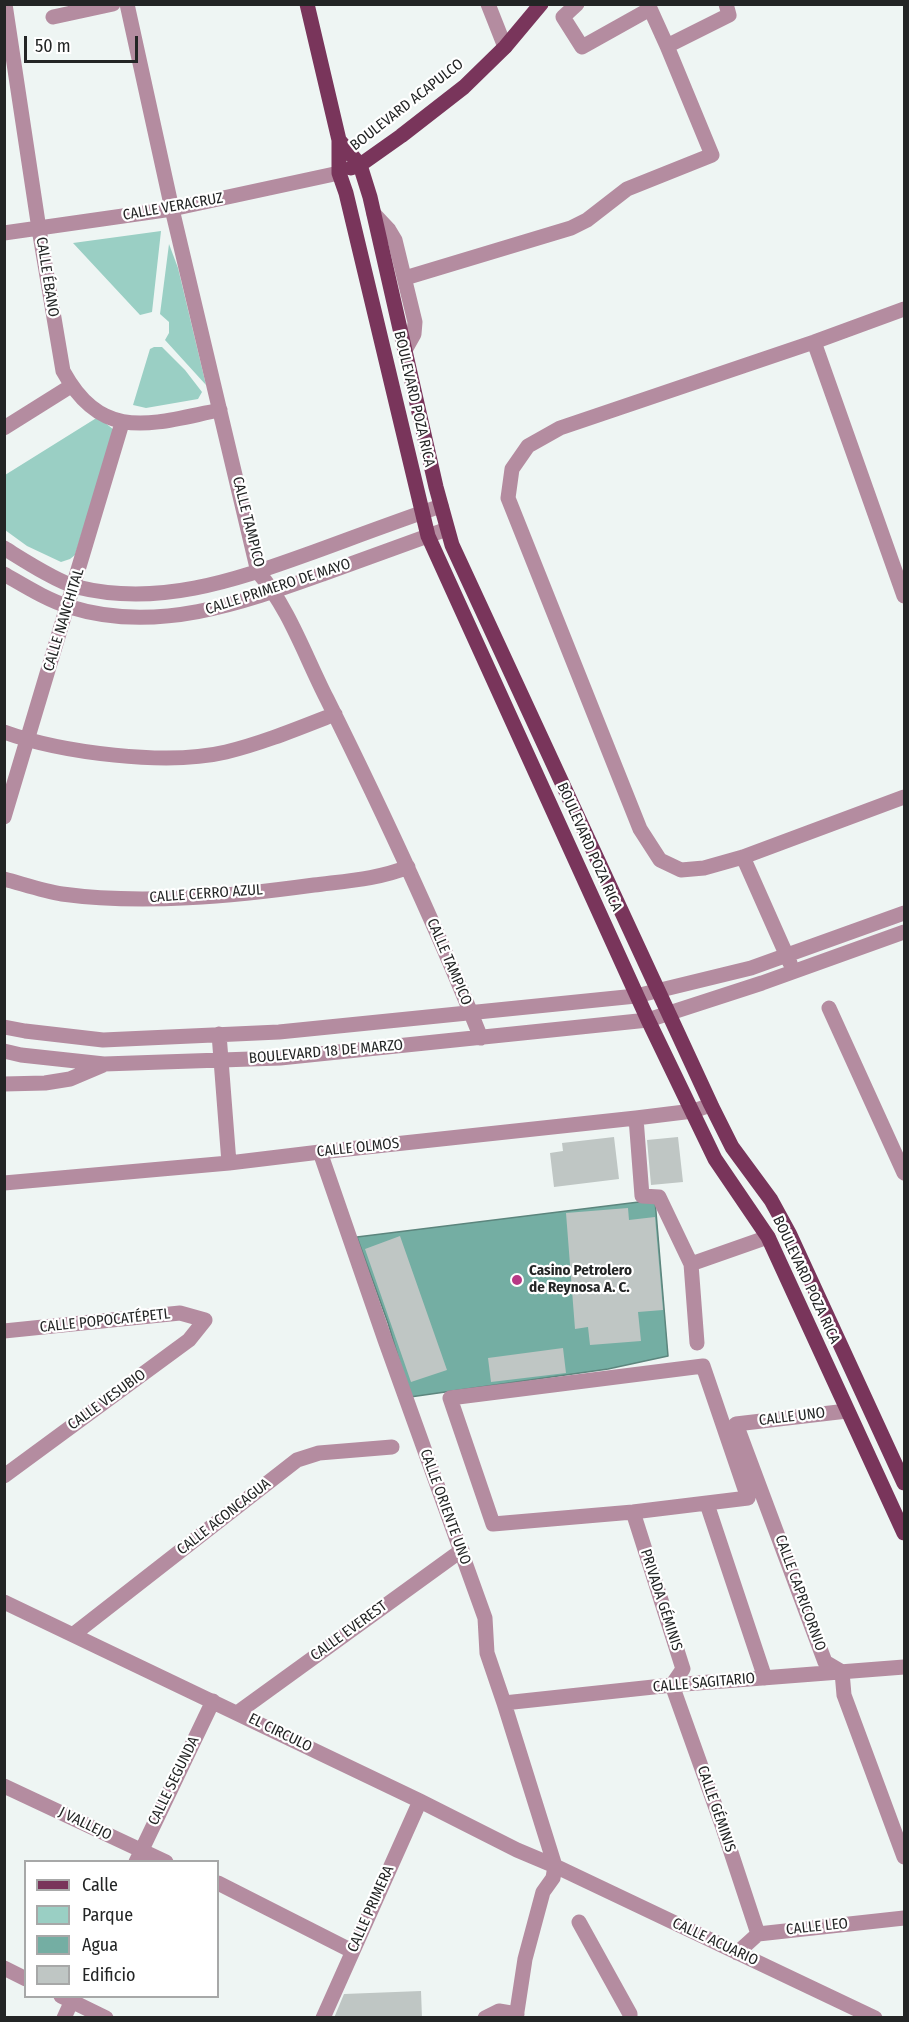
<!DOCTYPE html>
<meta charset="utf-8">
<style>
body{margin:0}
#map{position:relative;width:909px;height:2022px;overflow:hidden;background:#eef5f3;font-family:"Fira Sans Condensed",sans-serif}
canvas{display:block}
.frame{position:absolute;inset:0;border:6px solid #232525;pointer-events:none}
.legend{position:absolute;left:24px;top:1860px;width:195px;height:138px;box-sizing:border-box;background:#fff;border:2px solid #a7a8a8;margin:0;padding:8px 10px;list-style:none;font-size:18px;color:#232525}
.legend li{display:flex;align-items:center;gap:12px;height:30px}
.legend b{width:30px;border:2px solid #a7a8a8}
.scale{position:absolute;left:24px;top:36px;width:114px;height:27px;box-sizing:border-box;border:3px solid #232525;border-top:0;padding-left:8px;font-size:18px;line-height:21px;white-space:nowrap;color:#232525;-webkit-text-stroke:4px #fff;paint-order:stroke}
</style>
<div id="map">
<canvas width="909" height="2022"></canvas>
<div class="frame"></div>
<ul class="legend">
<li><b style="height:8px;background:#79355b"></b>Calle</li>
<li><b style="height:16px;background:#9acfc4"></b>Parque</li>
<li><b style="height:16px;background:#74aea3"></b>Agua</li>
<li><b style="height:16px;background:#bfc6c4"></b>Edificio</li>
</ul>
<div class="scale">50 m</div>
</div>
<script>
const c = document.querySelector('canvas').getContext('2d');
c.lineJoin = 'round';
function paint(path, color) { c.fillStyle = color; c.fill(path, 'evenodd'); }
function strokePath(path, color, width, dash) { c.strokeStyle = color; c.lineWidth = width; c.lineCap = dash ? 'butt' : 'round'; c.setLineDash(dash || []); c.stroke(path); }
function write(font, color, halo, rows, align = 'center') {
  c.font = font + ' "Fira Sans Condensed",sans-serif'; c.lineWidth = 4.5; c.setLineDash([]); c.textBaseline = 'middle'; c.strokeStyle = halo; c.fillStyle = color; for (const [text, x, y, turn = 0] of rows) {
    c.save(); c.translate(x, y); c.rotate((+turn || 0) * Math.PI / 180); c.textAlign = isNaN(turn) ? turn : align; if (halo) c.strokeText(text, 0, 0); c.fillText(text, 0, 0); c.restore();
  }
}
paint(new Path2D(`
 M161 231 152 312 140 315 73 243Z
 M169 244 178 268 206 385 165 340 169 333V322L160 314Z
 M154 347H162L185 370 202 392 198 399 146 408 133 405 150 349Z
 M98 417 114 430 75 555 70 559 61 562 27 546 5 530V475Z`), '#9acfc4');
const water = new Path2D(`
 M655 1200 668 1356 608 1369 410 1397 388 1323 357 1237Z`);
paint(water, '#74aea3');
strokePath(water, '#5c857d', 1.5);
paint(new Path2D(`
 M614 1137 619 1179 554 1187 550 1153 563 1151 562 1143Z
 M678 1137 683 1182 651 1185 647 1140Z
 M628 1208 629 1220 655 1217 663 1310 638 1312 641 1341 590 1345 588 1327 575 1329 566 1213Z
 M400 1236 447 1370 411 1382 365 1249Z
 M563 1348 566 1373 491 1382 488 1358Z
 M421 1991 422 2018H334L344 1994Z`), '#bfc6c4');
strokePath(new Path2D(`
 M5 4 39 229 63 371C103 444 153 423 220 410
 M127 4 172 209 258 572C289 608 305 656 327 699 382 810 435 923 481 1038
 M488 4 505 47
 M577 4 563 17 582 47 650 9
 M648 4 667 46
 M53 17 113 4
 M374 214 389 230 395 240 415 322 414 334 405 350
 M4 233 172 209 339 173
 M405 278 571 228 587 220 627 189 712 155 667 46 729 15 726 4
 M904 309 814 342 560 428 528 446 512 469 508 498 640 829 660 860 681 870 704 868 743 857 904 797
 M814 342 904 596
 M4 428 71 386
 M4 548C22 559 57 582 77 587 157 607 233 581 308 554 352 538 397 521 441 506
 M4 574C25 586 47 600 70 607 156 634 242 603 323 574 364 559 406 544 447 529
 M4 732C62 753 167 766 226 752 263 743 299 728 335 714
 M4 817 122 423
 M743 857 790 963
 M4 879C23 884 43 891 62 894 142 905 234 896 314 885 345 881 379 879 408 867
 M829 1008 904 1173
 M4 1027 25 1031 103 1040 279 1032 636 996 751 968 904 913
 M219 1034 229 1163
 M4 1051 21 1055 104 1064 280 1058 648 1020 762 983 904 932
 M4 1084 45 1083 70 1079 103 1065
 M636 1118 642 1196 659 1197 691 1264
 M320 1152 385 1340 485 1618 487 1653 504 1703 555 1866 553 1878 543 1892 525 1959 516 2018
 M4 1183 229 1163 320 1152 636 1118 693 1111 711 1105
 M4 1331 180 1313 205 1320 189 1340 4 1476
 M697 1343 691 1264 768 1237
 M703 1366 748 1498 633 1512 493 1524 450 1398Z
 M847 1411 736 1424 825 1662 842 1672 844 1695 904 1857
 M707 1504 765 1678
 M633 1512 683 1669 672 1685 722 1825 758 1934
 M4 1602 420 1801 517 1850 555 1866 875 2018
 M74 1634 297 1460 319 1453 392 1447
 M504 1703 672 1685 904 1667
 M237 1713 462 1550
 M4 1786 166 1862
 M136 1862 213 1701
 M218 1883 352 1951
 M579 1922 630 2014V2018
 M737 1953 758 1934 904 1918
 M4 1968 26 1979
 M61 1996 106 2018
 M64 2018 74 1996
 M323 2018 420 1801
 M485 2018 499 2011 517 2014`), '#b48ca0', 15);
strokePath(new Path2D(`
 M307 4 339 140V173L346 193 428 536 648 1020 715 1159 768 1237 904 1533
 M339 140 360 165 370 197 436 487 452 545 711 1105 732 1147 771 1200 789 1233 904 1483
 M351 168 360 165 401 136 464 87 505 47 541 4`), '#79355b', 15);
for (const [x, y, r, color] of [
 [517,1280,6,"#b73885"]
]) { const dot = new Path2D(); dot.arc(x, y, r, 0, 2 * Math.PI); c.fillStyle = color; c.fill(dot); strokePath(dot, '#fff', 2); }
write('15px', '#232525', '#fff', [
 ["BOULEVARD ACAPULCO",407,105,-38],
 ["CALLE VERACRUZ",173,207,-10],
 ["CALLE ÉBANO",47,277,81],
 ["BOULEVARD POZA RICA",414,399,77],
 ["CALLE TAMPICO",248,522,76],
 ["CALLE PRIMERO DE MAYO",278,587,-18],
 ["CALLE NANCHITAL",64,620,-73],
 ["BOULEVARD POZA RICA",589,847,66],
 ["CALLE CERRO AZUL",206,894,-4],
 ["CALLE TAMPICO",449,962,67],
 ["BOULEVARD 18 DE MARZO",326,1052,-5],
 ["CALLE OLMOS",358,1148,-6],
 ["BOULEVARD POZA RICA",806,1280,65],
 ["CALLE POPOCATÉPETL",105,1321,-6],
 ["CALLE VESUBIO",107,1400,-36],
 ["CALLE UNO",792,1417,-7],
 ["CALLE ORIENTE UNO",445,1507,70],
 ["CALLE ACONCAGUA",224,1517,-38],
 ["CALLE CAPRICORNIO",800,1593,70],
 ["PRIVADA GÉMINIS",661,1600,72],
 ["CALLE EVEREST",349,1631,-36],
 ["CALLE SAGITARIO",704,1683,-5],
 ["EL CIRCULO",280,1733,26],
 ["CALLE SEGUNDA",174,1781,-64],
 ["CALLE GÉMINIS",716,1809,71],
 ["J VALLEJO",85,1824,26],
 ["CALLE PRIMERA",371,1909,-66],
 ["CALLE LEO",817,1927,-6],
 ["CALLE ACUARIO",715,1942,25]
]);
write('bold 15px', '#232525', '#fff', [
 ["Casino Petrolero",529,1271],
 ["de Reynosa A. C.",529,1288]
], 'left');
</script>
